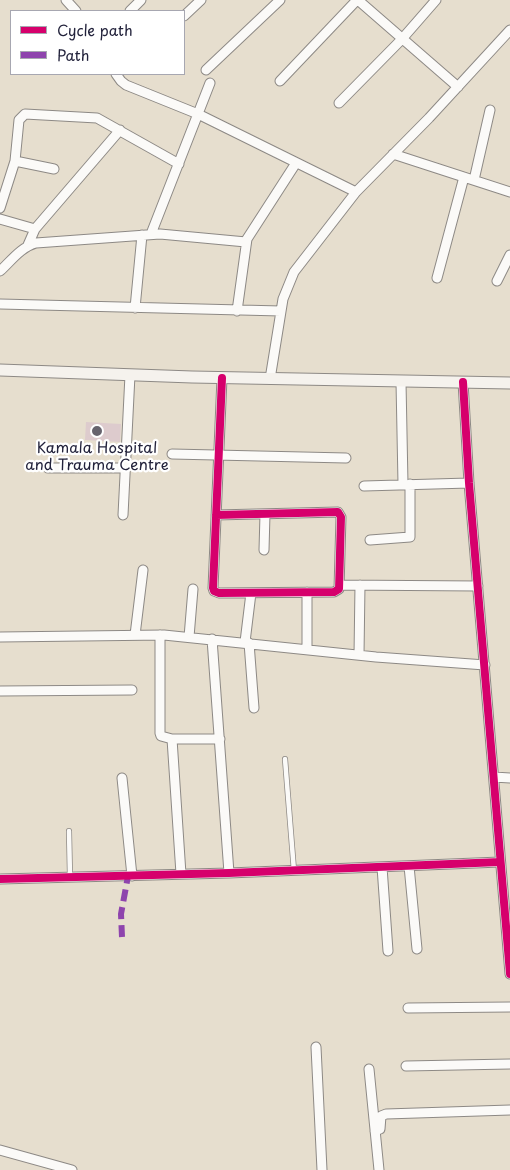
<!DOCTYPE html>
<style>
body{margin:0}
#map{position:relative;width:510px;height:1170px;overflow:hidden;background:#e6dece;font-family:"Playpen Sans",sans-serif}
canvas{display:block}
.legend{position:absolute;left:10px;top:10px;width:175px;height:65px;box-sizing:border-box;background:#fff;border:1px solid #a7a7b1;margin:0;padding:6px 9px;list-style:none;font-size:15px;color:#22223b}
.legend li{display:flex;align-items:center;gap:10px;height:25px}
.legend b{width:25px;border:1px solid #a7a7b1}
</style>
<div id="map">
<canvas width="510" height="1170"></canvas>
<ul class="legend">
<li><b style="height:6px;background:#d6006c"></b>Cycle path</li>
<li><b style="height:6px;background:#8e44ad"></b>Path</li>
</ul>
</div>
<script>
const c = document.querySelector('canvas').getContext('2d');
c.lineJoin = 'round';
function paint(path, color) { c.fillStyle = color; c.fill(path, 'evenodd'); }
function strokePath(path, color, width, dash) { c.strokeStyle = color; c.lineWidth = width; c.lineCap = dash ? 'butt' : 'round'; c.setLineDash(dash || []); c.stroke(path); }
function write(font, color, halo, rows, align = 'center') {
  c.font = font + ' "Playpen Sans",sans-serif'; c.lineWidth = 4.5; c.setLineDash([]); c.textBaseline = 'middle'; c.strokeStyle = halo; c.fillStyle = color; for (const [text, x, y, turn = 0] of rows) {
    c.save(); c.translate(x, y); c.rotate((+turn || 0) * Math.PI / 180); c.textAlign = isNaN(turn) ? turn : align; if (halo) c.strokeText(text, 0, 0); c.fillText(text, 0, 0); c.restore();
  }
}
paint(new Path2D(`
 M86 422 121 424 120 442 85 440Z`), '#ddcbcd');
const service = new Path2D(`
 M285 759 294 871
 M69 831 70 877`);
const minor = new Path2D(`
 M66 0 76 11
 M358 0 458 87
 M130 11 141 0
 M184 16 201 0
 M206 70 280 0
 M116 74 121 81 126 85 198 114 356 192
 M280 81 357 0
 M339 103 402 39 436 0
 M393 154 510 192
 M15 161 54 169
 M474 180 490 110
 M0 208 15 161 19 120 25 114 97 118 179 164
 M0 219 35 229
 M151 234 210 83
 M28 245 35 229 120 130
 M0 271C11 261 21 247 36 243L160 234 246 242
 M437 278 464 177
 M497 281 510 255
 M0 304 281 311
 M135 308 142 235
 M237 311 247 239 296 163
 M270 379 283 299 294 272 356 192 429 118 510 30
 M401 382 403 484
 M463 382 469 483 510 974
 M172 454 346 458
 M48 468H125
 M364 486 469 483
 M123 515 130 375
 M216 515 338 512 341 517 339 589 334 592 219 593 214 591 213 588 222 378
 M370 540 410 537V484
 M264 550 265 514
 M339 585 478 586
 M135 635 143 570
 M160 635V733L161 736 172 739H220
 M0 637 164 635 376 657 485 665
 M189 637 193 589
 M212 639 229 873
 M245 642 251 593
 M249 643 254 708
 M307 649V592
 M359 655 360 585
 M0 691 132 690
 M172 739 181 874
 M494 777 510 778
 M122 778 132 876
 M409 866 417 949
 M382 867 388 951
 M0 879 229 873 500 862
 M408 1008 510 1007
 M316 1047 322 1170
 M406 1066 510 1064
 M369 1069 379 1170
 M375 1131 380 1129 381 1116 386 1114 510 1110
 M0 1150 72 1170`);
const secondary = new Path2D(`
 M0 370 192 377 510 383`);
strokePath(service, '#8d8985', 6);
strokePath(minor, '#8d8985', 11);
strokePath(secondary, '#8d8985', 13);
strokePath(service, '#fbfaf8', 4.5);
strokePath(minor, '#fbfaf8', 9);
strokePath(secondary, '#f5f2ed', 11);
strokePath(new Path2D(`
 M122 937 121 914 128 876`), '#8e44ad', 6, [12, 6]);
strokePath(new Path2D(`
 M463 382 469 483 510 974
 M216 515 338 512 341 517 339 589 334 592 219 593 214 591 213 588 222 378
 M0 879 229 873 500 862`), '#d6006c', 8);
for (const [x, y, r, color] of [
 [97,431,6,"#67646e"]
]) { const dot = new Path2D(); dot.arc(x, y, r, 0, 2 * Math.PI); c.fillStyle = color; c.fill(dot); strokePath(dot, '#fff', 2); }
write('15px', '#22223b', '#fff', [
 ["Kamala Hospital",97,449],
 ["and Trauma Centre",97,466]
]);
</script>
